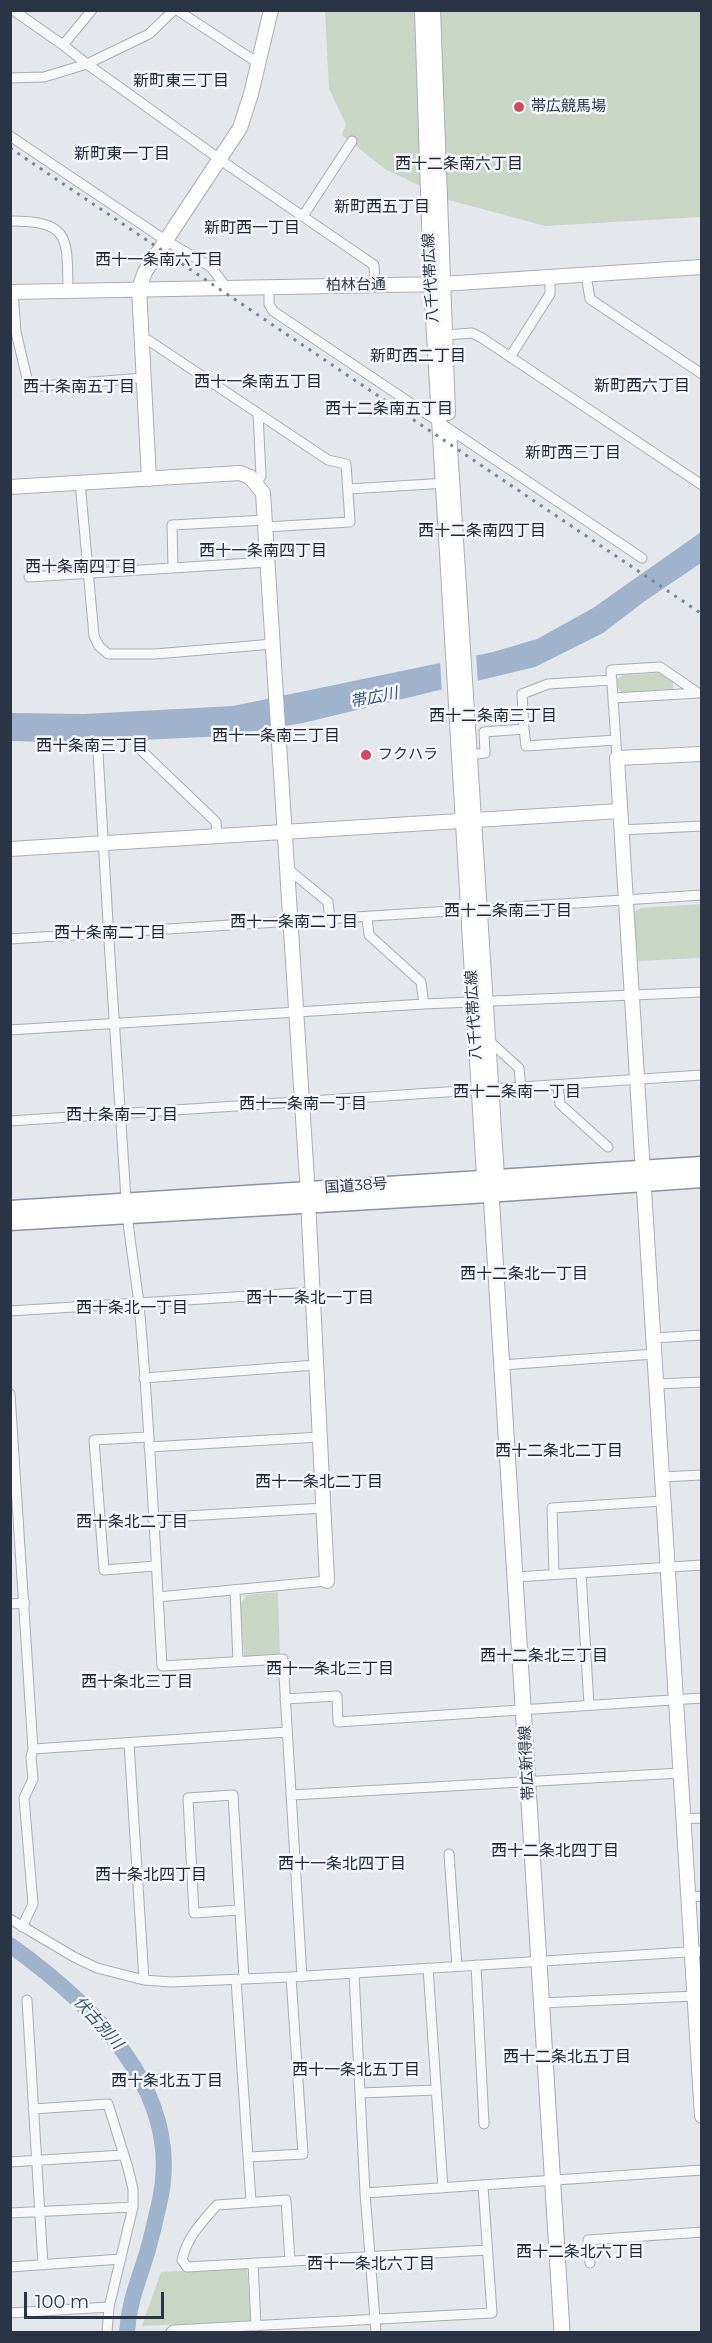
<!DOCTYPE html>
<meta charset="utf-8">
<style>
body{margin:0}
#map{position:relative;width:712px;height:2343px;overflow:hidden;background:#e4e7ec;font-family:Montserrat,sans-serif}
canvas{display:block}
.frame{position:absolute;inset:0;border:12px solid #2b3445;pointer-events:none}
.scale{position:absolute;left:24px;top:2292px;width:140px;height:27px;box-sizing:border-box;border:3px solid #2b3445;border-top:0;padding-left:8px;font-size:18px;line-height:21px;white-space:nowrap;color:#2b3445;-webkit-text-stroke:4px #f4f6f9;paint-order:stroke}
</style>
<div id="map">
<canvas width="712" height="2343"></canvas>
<div class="frame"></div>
<div class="scale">100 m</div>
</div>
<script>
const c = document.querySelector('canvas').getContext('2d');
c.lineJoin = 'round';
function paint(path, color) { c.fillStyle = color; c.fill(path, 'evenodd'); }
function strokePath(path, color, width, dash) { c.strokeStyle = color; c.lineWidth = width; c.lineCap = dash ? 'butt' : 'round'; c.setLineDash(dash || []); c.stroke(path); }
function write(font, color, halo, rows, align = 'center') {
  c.font = font + ' Montserrat,"Noto Sans JP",sans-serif'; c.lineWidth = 5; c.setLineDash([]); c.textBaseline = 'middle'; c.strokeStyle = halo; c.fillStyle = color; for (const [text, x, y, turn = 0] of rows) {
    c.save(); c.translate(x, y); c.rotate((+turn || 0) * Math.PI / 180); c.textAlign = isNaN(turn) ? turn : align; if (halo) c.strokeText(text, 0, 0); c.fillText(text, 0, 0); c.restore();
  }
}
paint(new Path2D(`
 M325 11H701V217L545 226 449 200 385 169 342 135 346 124 329 89Z
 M659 673 673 682V690L622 693 618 688 617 680 622 675Z
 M701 904V958L637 961 634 912 641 908Z
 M278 1592 280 1654 244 1656 240 1604 247 1595Z
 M247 2268 251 2321 142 2326 161 2272Z`), '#c9d6c5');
paint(new Path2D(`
 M701 532V563L645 601 603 633 535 667 303 723 226 736 79 743 11 741V713L84 714 233 706 493 652 537 639 593 608Z`), '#9fb4cc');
paint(new Path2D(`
 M476 653 478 684 442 694 440 660Z`), '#e4e7ec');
strokePath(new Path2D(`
 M10 1945C91 2003 184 2090 160 2200 156 2218 152 2236 147 2253 138 2282 129 2302 127 2332`), '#9fb4cc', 16);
const street = new Path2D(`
 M13 10 63 45 87 64 232 168 374 265 375 284
 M177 10 258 63
 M63 45 92 10
 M10 78 44 77 87 64 149 34 174 10
 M10 136 165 240 211 267 226 287
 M303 216 352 141
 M10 221C71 221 67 238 68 290
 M586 275 590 299 702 374
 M269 286V304L273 311 642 558
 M13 292 16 332 29 387 143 378
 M445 335 472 333 482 338 702 485
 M140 341 148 340 328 460 346 464 350 522 266 527
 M510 357 550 294V277
 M80 482 94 636 99 646 108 654H155L273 644
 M257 483 261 476 258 413
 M348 489 447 483
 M173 568 172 525 265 520
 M29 577 268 562
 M613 698 699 693
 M524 729 522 694 548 684 612 680
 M142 751 216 822 217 836
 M98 753C106 902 116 1050 126 1199 128 1234 135 1269 139 1304 150 1424 155 1546 162 1666L283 1659 302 1977
 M469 755 485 753 484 732 524 729 526 746 616 740
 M617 758 611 670 660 667 698 693
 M621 830 702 826
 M288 869 328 902 330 920
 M367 917 369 935 421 982 424 1004
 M10 939 702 895
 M10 1030 424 1004 702 992
 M487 1039 519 1068 521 1088
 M558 1086 560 1104 608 1147
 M10 1121 702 1075
 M10 1311 314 1292
 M653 1338 702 1335
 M502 1365 654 1354
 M144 1378 316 1365
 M656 1384 702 1382
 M10 1394 33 1749 31 1757 33 1779 24 1798 33 1904 22 1927
 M148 1437 94 1440 104 1570 155 1566
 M149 1447 320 1437
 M661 1477 702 1475
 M152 1518 324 1508
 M581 1573 589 1705
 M554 1574 552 1508 663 1501
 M516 1577 702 1565
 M235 1591 238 1661
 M158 1597 327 1581
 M10 1604 25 1603
 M285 1699 337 1696 338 1722 702 1698
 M129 1743 144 1980
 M33 1749 287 1732
 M292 1795 680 1773
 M684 1819 702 1818
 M449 1854 457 1966
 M688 1897 702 1896
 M239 1910 194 1913 188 1798 233 1795 244 1979
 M10 1919 74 1957 97 1968 144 1980 171 1982 291 1977 702 1951
 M476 1965 484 2124
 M428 1968 443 2188
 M354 1973 365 2193 376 2332
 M236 1980 251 2201
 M27 2000 43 2265
 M542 2003 695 1996
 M361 2093 435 2090
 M33 2109 108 2104 128 2168 133 2189V2207L109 2307 107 2332
 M249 2157 303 2154 291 1977
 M10 2162 123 2155
 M365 2193 702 2170
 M10 2213 133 2207
 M290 2261 286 2200 217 2205C202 2222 187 2237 182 2260L187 2267 487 2250
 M253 2263 256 2326
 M590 2263 588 2240 702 2232
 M10 2267 121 2259
 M10 2313 109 2307
 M171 2332 173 2330 492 2313 483 2186`);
const secondary = new Path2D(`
 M422 10 431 284 484 1177 489 1188
 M433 10 448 413
 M10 292 442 284 702 267
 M449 432 497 1177 493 1188
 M149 479 139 288 145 272 240 128 251 94 271 10
 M10 487 240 473 250 477 263 493 307 1180 327 1581
 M702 754 617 758 702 2116
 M10 849 620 811`);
const primary = new Path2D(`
 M491 1193 562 2332`);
const highway = new Path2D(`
 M10 1209 702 1165
 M10 1222 473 1195 702 1179`);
strokePath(street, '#a9aeb7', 11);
strokePath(secondary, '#a9aeb7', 16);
strokePath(primary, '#a3abb8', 17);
strokePath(highway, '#8b94a3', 19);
strokePath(street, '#f7f8fa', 9);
strokePath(secondary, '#fff', 14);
strokePath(primary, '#fff', 15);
strokePath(highway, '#fff', 16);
strokePath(new Path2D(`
 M10 148 702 614`), '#7d8696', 3, [3, 6]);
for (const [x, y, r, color] of [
 [519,107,6,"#d1495b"],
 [366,755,6,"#d1495b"]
]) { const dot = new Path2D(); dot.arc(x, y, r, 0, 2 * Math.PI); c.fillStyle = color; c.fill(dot); strokePath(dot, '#f4f6f9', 2); }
write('15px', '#2b3445', '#f4f6f9', [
 ["帯広競馬場",531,107],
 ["フクハラ",378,755]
], 'left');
write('15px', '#2b3445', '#f4f6f9', [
 ["八千代帯広線",431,278,-93],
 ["柏林台通",356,285,-1],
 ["八千代帯広線",474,1015,-93],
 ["国道38号",356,1186,-4],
 ["帯広新得線",527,1763,-93]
]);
write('16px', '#1d2536', '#f4f6f9', [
 ["新町東三丁目",181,81],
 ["新町東一丁目",122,154],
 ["西十二条南六丁目",459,164],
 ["新町西五丁目",382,207],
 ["新町西一丁目",252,228],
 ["西十一条南六丁目",159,260],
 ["新町西二丁目",418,356],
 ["西十一条南五丁目",258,382],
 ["新町西六丁目",642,386],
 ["西十条南五丁目",79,387],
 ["西十二条南五丁目",389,409],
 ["新町西三丁目",573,453],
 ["西十二条南四丁目",482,531],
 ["西十一条南四丁目",263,551],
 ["西十条南四丁目",81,567],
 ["西十二条南三丁目",493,716],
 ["西十一条南三丁目",276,736],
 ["西十条南三丁目",92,746],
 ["西十二条南二丁目",508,911],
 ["西十一条南二丁目",294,922],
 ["西十条南二丁目",110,933],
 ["西十二条南一丁目",517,1092],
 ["西十一条南一丁目",303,1104],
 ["西十条南一丁目",122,1115],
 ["西十二条北一丁目",524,1274],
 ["西十一条北一丁目",310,1298],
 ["西十条北一丁目",132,1308],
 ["西十二条北二丁目",559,1451],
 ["西十一条北二丁目",319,1482],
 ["西十条北二丁目",132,1522],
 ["西十二条北三丁目",544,1656],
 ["西十一条北三丁目",330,1669],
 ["西十条北三丁目",137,1682],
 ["西十二条北四丁目",555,1851],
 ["西十一条北四丁目",342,1864],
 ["西十条北四丁目",151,1875],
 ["西十二条北五丁目",567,2057],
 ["西十一条北五丁目",356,2070],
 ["西十条北五丁目",167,2081],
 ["西十二条北六丁目",580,2252],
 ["西十一条北六丁目",371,2264]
]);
write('italic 16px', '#34527a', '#f4f6f9', [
 ["帯広川",374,698,-11],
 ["伏古別川",98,2023,48]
]);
</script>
